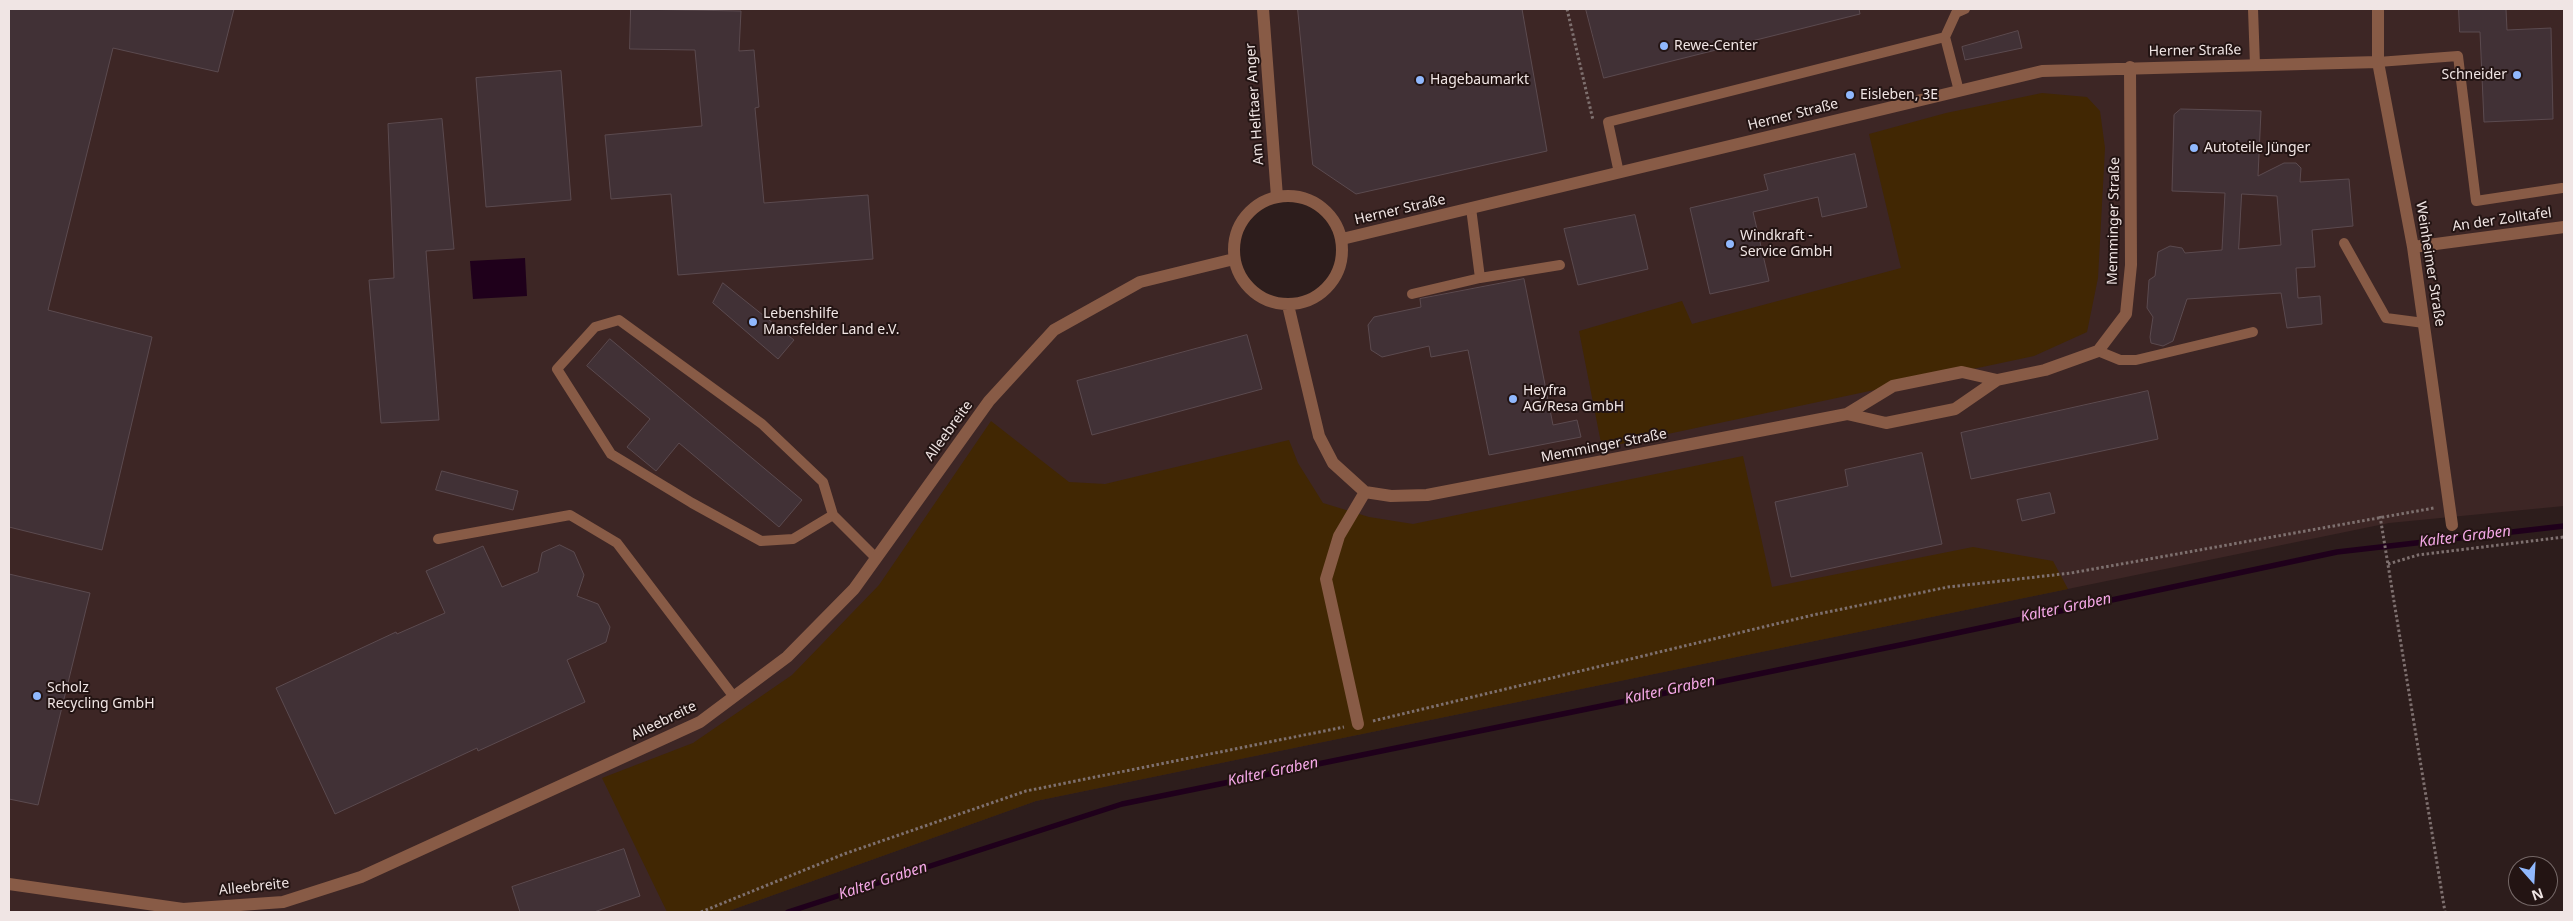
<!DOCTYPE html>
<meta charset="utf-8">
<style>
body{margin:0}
#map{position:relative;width:2573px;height:921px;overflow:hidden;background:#2d1d1c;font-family:"Noto Sans",sans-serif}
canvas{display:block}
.frame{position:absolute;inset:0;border:10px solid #f0e5e4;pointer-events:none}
.north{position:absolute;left:2508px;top:856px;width:50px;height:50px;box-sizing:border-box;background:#231413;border:1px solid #756867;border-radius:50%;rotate:161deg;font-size:14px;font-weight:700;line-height:20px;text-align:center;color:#f0e5e4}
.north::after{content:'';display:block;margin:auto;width:18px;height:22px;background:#90b8fd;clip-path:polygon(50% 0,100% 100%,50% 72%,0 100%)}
</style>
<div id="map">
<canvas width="2573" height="921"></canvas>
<div class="frame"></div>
<div class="north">N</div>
</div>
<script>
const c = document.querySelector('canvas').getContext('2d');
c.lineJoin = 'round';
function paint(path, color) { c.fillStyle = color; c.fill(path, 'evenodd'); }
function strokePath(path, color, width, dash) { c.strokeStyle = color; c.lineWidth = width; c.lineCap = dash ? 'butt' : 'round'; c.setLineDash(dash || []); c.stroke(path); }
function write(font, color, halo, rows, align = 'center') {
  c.font = font + ' "Noto Sans",sans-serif'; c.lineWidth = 4; c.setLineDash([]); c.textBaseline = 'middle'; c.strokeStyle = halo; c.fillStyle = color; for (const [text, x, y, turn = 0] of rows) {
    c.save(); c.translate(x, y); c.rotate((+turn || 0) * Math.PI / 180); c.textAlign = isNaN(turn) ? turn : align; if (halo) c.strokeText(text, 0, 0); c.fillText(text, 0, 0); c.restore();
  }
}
paint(new Path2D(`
 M9 9H2564V506L2389 523 1036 801 726 912H9ZM1291 196 1305 199 1318 205 1329 214 1337 226 1342 239 1343 253 1335 279 1326 290 1315 298 1288 305 1273 303 1259 296 1247 286 1239 274 1234 259V242L1239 227 1248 213 1261 203 1277 197Z`), '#3d2625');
paint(new Path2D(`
 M2042 93 2087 97 2100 111 2105 148 2098 278 2087 332 2034 356 1602 448 1579 331 1682 301 1692 324 1901 268 1869 134 1946 113Z
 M991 421 1069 482 1105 484 1289 440 1298 463 1323 503 1369 517 1413 524 1743 456 1772 587 1973 547 2053 561 2068 589 1036 801 726 912H667L602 778 693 743 792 675 879 585Z`), '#412703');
paint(new Path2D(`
 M525 258 527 296 473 299 470 261Z`), '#1f001b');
strokePath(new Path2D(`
 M788 912 1122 804 1905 644 2337 552 2564 526`), '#1f001b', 5.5);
const building = new Path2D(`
 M9 9H234L218 72 113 48 48 310 152 337 102 550 9 527Z
 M631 9 741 11 739 51 754 50 759 107 755 108 764 203 868 195 873 259 678 275 671 194 611 199 605 135 702 126 695 50 630 49Z
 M1298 9H1522L1547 151 1356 194 1313 165Z
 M1586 9H1859L1860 14 1604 78Z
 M2459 9H2506L2507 30 2551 28 2553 119 2484 122 2480 32H2460Z
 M2018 31 2022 48 1965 60 1962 47Z
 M561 71 571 200 486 207 476 78Z
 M2181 109 2261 111 2258 176 2284 163H2296L2301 168 2300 182 2349 179 2353 226 2312 230 2315 267 2296 268 2298 298 2320 296 2322 324 2287 328 2281 293 2187 299 2173 341 2163 346 2151 343 2150 337 2153 317 2147 308 2149 280 2155 276 2158 252 2170 246 2182 248 2185 253 2222 250 2225 193 2172 191 2174 115ZM2242 194 2277 196 2281 245 2239 249Z
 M442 119 454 249 426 251 439 420 381 423 369 280 394 278 388 124Z
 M1855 154 1867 207 1822 217 1818 197 1753 212 1769 281 1710 294 1690 208 1768 190 1764 175Z
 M1635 215 1648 269 1578 285 1564 229Z
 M1524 279 1553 425 1577 420 1581 437 1489 455 1468 350 1431 357 1429 346 1382 357 1371 350 1368 325 1374 317 1421 307 1420 299Z
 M723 283 794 340 778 359 713 303Z
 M1247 335 1262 389 1092 435 1077 381Z
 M610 339 802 500 779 527 679 443 656 471 627 447 650 419 587 366Z
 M2148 391 2158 439 1971 479 1961 433Z
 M1922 453 1942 544 1791 577 1775 502 1848 486 1845 470Z
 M442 471 518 491 513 510 436 490Z
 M2050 493 2055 513 2022 521 2017 500Z
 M560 545 574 552 584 575 577 596 598 604 610 627 606 642 567 660 585 702 478 751 477 748 335 814 276 688 396 632 397 634 445 613 426 571 483 546 502 587 538 572 542 553Z
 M9 574 90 593 38 805 9 799Z
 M624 849 640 896 594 912H520L512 887Z`);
paint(building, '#413136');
strokePath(building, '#5b4a4f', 1);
strokePath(new Path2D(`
 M1567 9 1593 120
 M2380 516 2445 912
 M2388 564 2418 555 2564 537
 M1373 721 1813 615 1948 587 2071 573 2434 508
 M701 912 844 854 1026 791 1344 727`), '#7e706f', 3, [2.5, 2.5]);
strokePath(new Path2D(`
 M2253 9 2255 65
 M1945 37 1956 13 1965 9
 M2378 62 2458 56 2476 201 2562 188
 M1619 173 1608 122 1945 37 1959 91
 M1471 208 1480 278 1560 265
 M2344 243 2386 318 2424 323
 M1412 294 1480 278
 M2098 351 2120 360H2136L2253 332
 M833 515 793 539 761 541 692 503 611 454 557 369 595 327 619 320 762 424 823 482 833 515 876 558
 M438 539 570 515 617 543 734 697`), '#885b46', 10);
strokePath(new Path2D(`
 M1263 9 1277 197
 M2378 9V62L2413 247 2452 525
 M1234 250a54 54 0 1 1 108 0a54 54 0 1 1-108 0Z
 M1342 239 2042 71 2378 62
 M2413 247 2564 227
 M1288 305 1319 436 1333 463 1365 492 1391 496 1427 495 1847 414 1893 386 1962 372 1997 380 2045 370 2098 351 2126 314 2131 265 2130 67
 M1847 414 1886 423 1955 409 1997 380
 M1358 724 1326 579 1339 536 1365 492
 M9 884 183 909 283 902 361 877 700 722 787 657 854 589 989 401 1054 330 1140 282 1234 259`), '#885b46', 12);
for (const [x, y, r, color] of [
 [1664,46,5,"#90b8fd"],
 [2517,75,5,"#90b8fd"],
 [1420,80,5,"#90b8fd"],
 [1850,95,5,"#90b8fd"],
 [2194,148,5,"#90b8fd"],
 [1730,244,5,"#90b8fd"],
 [753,322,5,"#90b8fd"],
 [1513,399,5,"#90b8fd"],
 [37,696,5,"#90b8fd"]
]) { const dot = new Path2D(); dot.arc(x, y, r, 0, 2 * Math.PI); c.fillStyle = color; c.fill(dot); strokePath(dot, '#231413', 2); }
write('14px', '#f0e5e4', '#231413', [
 ["Rewe-Center",1674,46],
 ["Schneider",2507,75,"right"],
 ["Hagebaumarkt",1430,80],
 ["Eisleben, 3E",1860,95],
 ["Autoteile Jünger",2204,148],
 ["Windkraft -",1740,236],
 ["Service GmbH",1740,252],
 ["Lebenshilfe",763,314],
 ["Mansfelder Land e.V.",763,330],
 ["Heyfra",1523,391],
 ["AG/Resa GmbH",1523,407],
 ["Scholz",47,688],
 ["Recycling GmbH",47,704]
], 'left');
write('14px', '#f0e5e4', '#231413', [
 ["Herner Straße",2195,51,-1],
 ["Am Helftaer Anger",1255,104,-94],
 ["Herner Straße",1793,115,-14],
 ["Herner Straße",1400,210,-13],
 ["An der Zolltafel",2502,220,-8],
 ["Memminger Straße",2114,221,-89],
 ["Weinheimer Straße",2430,264,81],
 ["Alleebreite",949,431,-54],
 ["Memminger Straße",1604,446,-11],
 ["Alleebreite",664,721,-26],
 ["Alleebreite",254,887,-6]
]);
write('italic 15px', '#f5a8e7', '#231413', [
 ["Kalter Graben",2465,537,-7],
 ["Kalter Graben",2066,608,-12],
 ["Kalter Graben",1670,690,-12],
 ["Kalter Graben",1273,772,-12],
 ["Kalter Graben",883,881,-18]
]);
</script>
